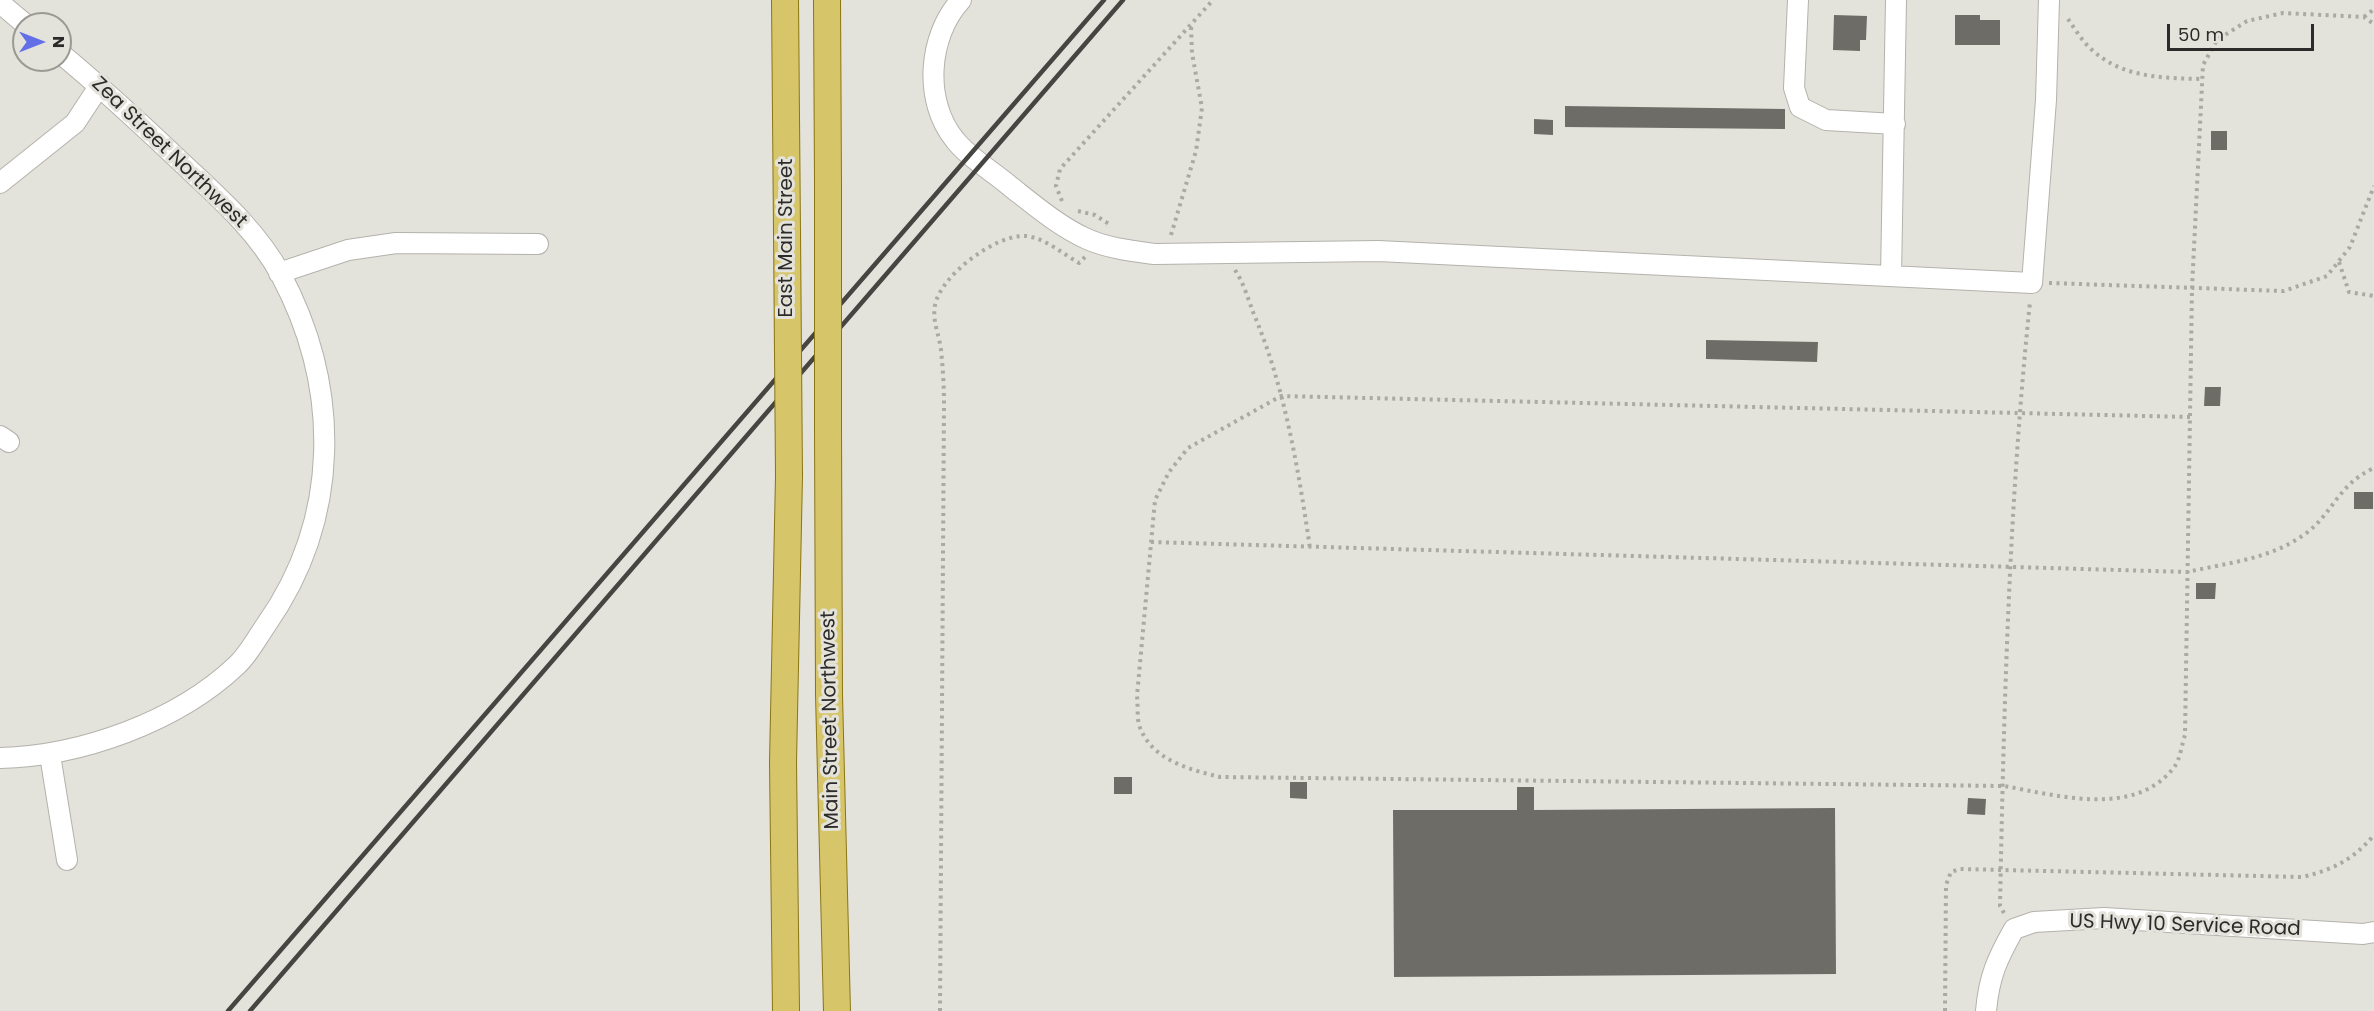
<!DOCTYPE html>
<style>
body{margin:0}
#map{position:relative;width:2374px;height:1011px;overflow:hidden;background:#e3e2db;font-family:Poppins,sans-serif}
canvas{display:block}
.north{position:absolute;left:12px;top:12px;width:60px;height:60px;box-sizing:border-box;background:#e3e2db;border:2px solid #9a9994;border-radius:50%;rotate:90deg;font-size:16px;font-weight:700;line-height:24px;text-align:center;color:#2c2b29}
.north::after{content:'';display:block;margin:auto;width:21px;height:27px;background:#636fe7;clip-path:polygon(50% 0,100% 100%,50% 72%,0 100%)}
.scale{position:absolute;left:2167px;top:24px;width:147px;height:27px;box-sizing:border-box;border:3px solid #2c2b29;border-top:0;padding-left:8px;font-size:18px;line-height:21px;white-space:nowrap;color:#2c2b29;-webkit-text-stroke:4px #e3e2db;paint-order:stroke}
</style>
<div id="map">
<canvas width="2374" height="1011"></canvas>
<div class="north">N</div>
<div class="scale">50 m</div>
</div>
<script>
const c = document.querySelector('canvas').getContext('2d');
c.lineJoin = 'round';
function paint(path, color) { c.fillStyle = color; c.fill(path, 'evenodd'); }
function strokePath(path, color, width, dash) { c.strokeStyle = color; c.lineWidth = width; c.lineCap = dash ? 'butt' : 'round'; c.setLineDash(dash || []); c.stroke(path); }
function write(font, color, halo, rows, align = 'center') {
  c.font = font + ' Poppins,sans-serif'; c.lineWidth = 6; c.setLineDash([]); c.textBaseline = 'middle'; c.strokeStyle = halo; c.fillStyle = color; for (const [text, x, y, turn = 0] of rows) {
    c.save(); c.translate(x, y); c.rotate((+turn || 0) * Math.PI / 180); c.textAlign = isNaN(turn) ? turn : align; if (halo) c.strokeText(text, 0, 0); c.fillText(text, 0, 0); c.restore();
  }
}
paint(new Path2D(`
 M1834 15 1867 16 1866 40H1860V51L1833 50Z
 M1955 15H1980V20H2000V45H1955Z
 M1565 106 1785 109V129L1565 127Z
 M1534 119 1553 120V135L1534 134Z
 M2211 131H2227V150H2211Z
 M1706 340 1818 342 1817 362 1706 359Z
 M2205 387H2221L2220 406H2204Z
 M2354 492H2373V509H2354Z
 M2196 583H2216L2215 599H2196Z
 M1114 777H1132V794H1114Z
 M1290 782H1307V799L1290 798Z
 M1517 787H1534V810L1835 808 1836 974 1394 977 1393 810H1517Z
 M1968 798 1986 799 1985 815 1967 814Z`), '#6e6c66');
const minor = new Path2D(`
 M961 0C928 36 923 101 955 140 969 158 994 172 1011 187 1034 205 1060 227 1087 239 1107 248 1132 251 1154 254L1378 251 2032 283 2046 100 2049 0
 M1798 0 1794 88 1800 107 1826 120 1895 124
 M0 3 25 24
 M0 183 75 123 100 85
 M279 273 348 250 396 243 538 244
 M1891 276 1896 0
 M0 436 9 442
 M50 755 67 860
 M0 758C81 756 177 722 237 665 248 655 257 638 266 625 341 518 341 388 281 275 256 229 216 195 179 160 140 123 101 87 60 53
 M1986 1011C1989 977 1997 959 2014 929L2034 922 2104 918 2363 934 2374 932`);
const major = new Path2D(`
 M785 0 787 232
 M827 0 828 183
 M828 429 829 695 837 1011
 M786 1011 783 762 789 476`);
strokePath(minor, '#b4b2ac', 22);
strokePath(major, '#8a7613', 28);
strokePath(new Path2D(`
 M2364 17 2374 9
 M2068 19C2075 29 2082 41 2091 49 2122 78 2162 78 2202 79
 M1062 201 1056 186 1060 169 1213 0
 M1078 211 1095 215 1109 224 1107 227
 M1171 235 1196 151 1202 108 1192 53 1191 26
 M2339 262 2349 292 2374 296
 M1235 270C1243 282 1248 298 1253 312 1285 387 1298 468 1310 548
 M2049 283 2284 291 2327 276 2350 247 2374 186
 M2190 417 1281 396 1188 448 1169 472 1155 500 1137 696C1138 705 1137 717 1139 725 1151 760 1188 769 1220 777L2004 786C2056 795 2136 819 2175 766 2180 759 2182 744 2185 735L2192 288 2203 65 2217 40 2247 21 2283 13 2364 17 2374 24
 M1151 542 2187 572C2227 563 2271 559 2305 534 2333 514 2337 485 2374 468
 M2004 913 2000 906C2004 705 2009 503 2030 302
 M940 1011 944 405C944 387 943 369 941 350 939 334 932 321 935 305 941 275 996 234 1026 236 1045 238 1063 254 1079 263L1085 257
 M1945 1011 1946 885 1951 872 1960 869 2302 877C2333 870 2354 859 2374 835`), '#aaa9a3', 4, [3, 4.5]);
strokePath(minor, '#fff', 20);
strokePath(major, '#d7c56a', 26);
strokePath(new Path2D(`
 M228 1011 1104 0
 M250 1011 1123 0`), '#464542', 4.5);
const majorBridge = new Path2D(`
 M787 232 789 476
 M828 429V183`);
strokePath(majorBridge, '#8a7613', 28, []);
strokePath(majorBridge, '#d7c56a', 26);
write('20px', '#2c2b29', '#e3e2db', [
 ["Zea Street Northwest",169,153,44],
 ["East Main Street",787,238,-90],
 ["Main Street Northwest",831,720,-91],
 ["US Hwy 10 Service Road",2185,926,2]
]);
</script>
